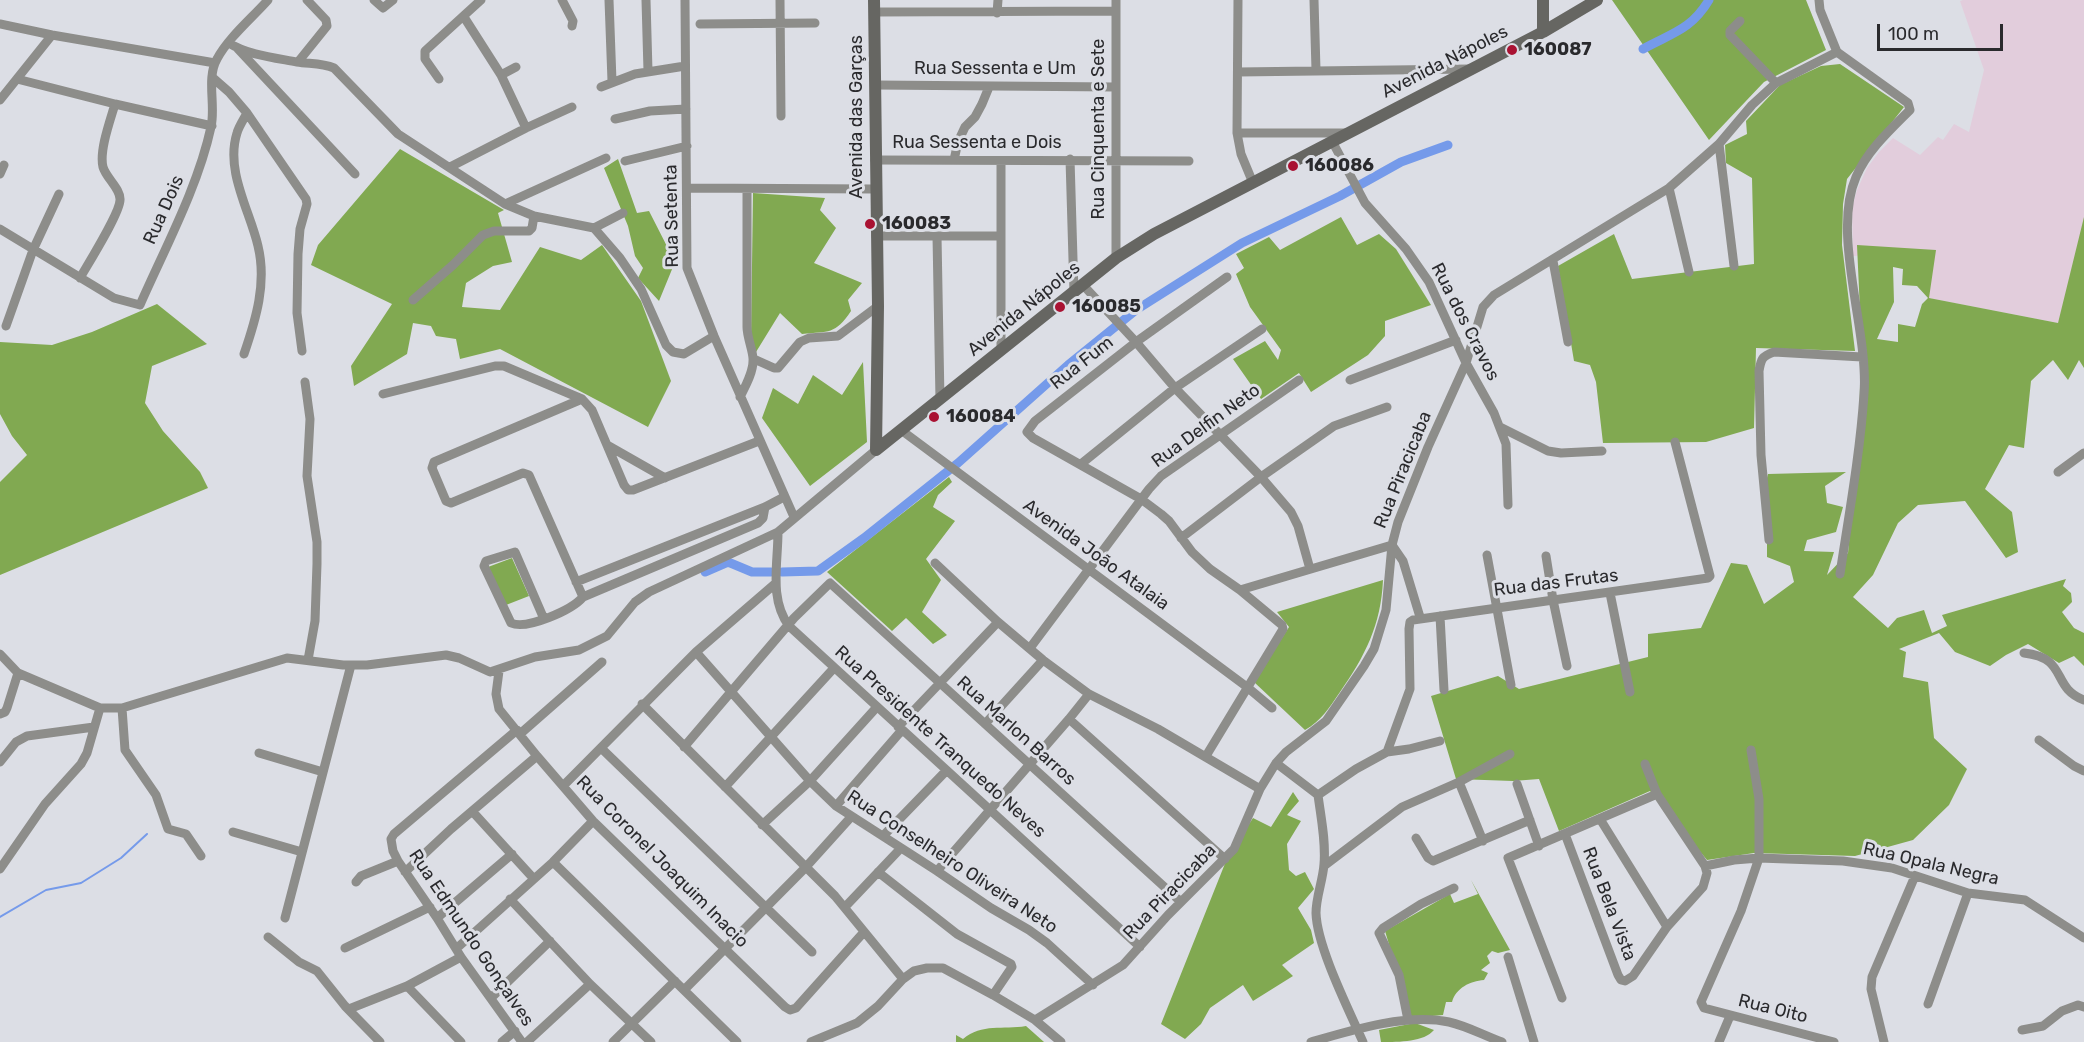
<!DOCTYPE html>
<meta charset="utf-8">
<style>
body{margin:0}
#map{position:relative;width:2084px;height:1042px;overflow:hidden;background:#dcdee5;font-family:Rubik,sans-serif}
canvas{display:block}
.scale{position:absolute;left:1877px;top:24px;width:126px;height:27px;box-sizing:border-box;border:3px solid #2a2a2d;border-top:0;padding-left:8px;font-size:18px;line-height:21px;white-space:nowrap;color:#2a2a2d;-webkit-text-stroke:4px #dcdee5;paint-order:stroke}
</style>
<div id="map">
<canvas width="2084" height="1042"></canvas>
<div class="scale">100 m</div>
</div>
<script>
const c = document.querySelector('canvas').getContext('2d');
c.lineJoin = 'round';
function paint(path, color) { c.fillStyle = color; c.fill(path, 'evenodd'); }
function strokePath(path, color, width, dash) { c.strokeStyle = color; c.lineWidth = width; c.lineCap = dash ? 'butt' : 'round'; c.setLineDash(dash || []); c.stroke(path); }
function write(font, color, halo, rows, align = 'center') {
  c.font = font + ' Rubik,sans-serif'; c.lineWidth = 6; c.setLineDash([]); c.textBaseline = 'middle'; c.strokeStyle = halo; c.fillStyle = color; for (const [text, x, y, turn = 0] of rows) {
    c.save(); c.translate(x, y); c.rotate((+turn || 0) * Math.PI / 180); c.textAlign = isNaN(turn) ? turn : align; if (halo) c.strokeText(text, 0, 0); c.fillText(text, 0, 0); c.restore();
  }
}
paint(new Path2D(`
 M1963 0H2084V238L2058 323 1928 298 1933 253 1853 256 1852 208 1857 190 1867 168 1879 152 1893 138 1920 155 1938 137 1943 140 1954 124 1969 132 1984 70 1960 1Z`), '#e2cddc');
paint(new Path2D(`
 M1612 0H1806L1826 50 1764 82 1709 140Z
 M1840 64 1904 107 1847 179 1843 204 1842 245 1855 351 1756 348 1754 428 1706 442 1603 443 1596 382 1590 365 1574 361 1558 266 1614 234 1632 279 1754 264 1752 178 1726 163 1725 145 1747 134 1746 121 1780 85 1821 66Z
 M400 149 504 210 498 213 512 262 493 266 466 283 462 307 500 310 540 247 581 260 602 245 641 301 671 381 648 427 500 349 460 359 456 339 436 336 431 326 413 323 407 354 354 386 351 366 392 304 311 265 318 245Z
 M618 159 637 213 649 211 675 262 659 301 638 278 643 268 635 256 628 226 604 168Z
 M753 193 825 198 820 210 836 228 814 263 862 283 848 300 851 311C835 335 829 331 802 334L780 313 756 352 751 337Z
 M1341 217 1357 245 1379 234 1396 249 1431 305 1385 321V336L1368 355 1311 392 1299 373 1261 399 1233 359 1265 341 1278 360 1281 350 1250 307 1236 274 1244 268 1236 254 1269 237 1280 250Z
 M2084 217V368L2079 360 2068 380 2053 360 2031 381 2024 448 2009 445 1985 489 2012 512 2018 552 2006 558 1965 501 1918 505 1898 523 1873 575 1853 597 1888 628 1897 618 1924 610 1932 633 1947 626 1942 615 2066 579 2063 586 2071 593 2072 602 2062 612 2074 628 2084 633V666L2074 656 2059 663 2028 644 2006 655 1990 666 1955 652 1939 633 1899 649 1906 652 1903 677 1928 682 1934 738 1967 769 1949 805 1913 840 1855 856 1754 853 1707 860 1650 791 1559 831 1539 779 1513 781 1456 779 1431 696 1498 676 1519 689 1648 657V634L1701 628 1731 563 1747 565 1764 604 1794 582 1790 566 1767 557V525L1763 494 1768 474 1846 472 1825 486 1827 503 1843 507 1836 532 1807 540 1804 551 1834 552 1827 575 1848 553 1859 436 1861 333 1857 245 1936 250 1929 298 2058 323ZM1893 267 1903 269 1902 285 1917 286 1928 298 1922 304 1915 327 1898 324V342L1877 339 1894 302Z
 M157 304 207 344 152 366 145 403 163 431 200 472 208 488 0 575V482L27 455 12 436 0 414V342L52 345 92 332Z
 M863 362 867 442 810 486 762 418 773 388 798 404 813 375 842 395Z
 M949 477 952 482 938 495 933 507 955 521 926 559 941 580 922 612 947 635 933 644 906 618 892 631 827 572Z
 M512 558 529 596 506 605 488 567Z
 M1383 580C1381 625 1365 656 1340 692 1329 708 1321 721 1305 730L1254 682 1289 627 1277 612Z
 M1293 792 1299 801 1287 815 1301 821 1287 844 1289 870 1296 876 1305 872 1314 889 1298 908 1311 930 1314 943 1282 965 1293 976 1253 1001 1243 985 1210 1008 1201 1024 1185 1039 1161 1024 1228 856 1253 818 1271 827Z
 M1471 880 1510 950 1498 953 1492 951 1487 956 1490 963 1481 970 1488 973 1484 980C1470 981 1456 988 1452 1002H1446L1443 1015 1411 1018 1385 931 1450 894 1454 903 1478 894Z
 M1415 1023 1434 1030C1424 1042 1400 1042 1381 1042L1379 1030Z
 M1026 1026 1044 1042H956V1035L963 1039C982 1023 1003 1030 1026 1026Z`), '#81a951');
strokePath(new Path2D(`
 M0 917 46 890 81 883 121 858 147 834`), '#759aea', 2);
strokePath(new Path2D(`
 M1643 49C1672 33 1691 30 1709 0
 M705 572 728 562 752 572H771
 M782 572 818 571 864 538 958 463 1068 365 1136 310 1242 243 1340 196 1401 162 1448 145`), '#759aea', 9);
strokePath(new Path2D(`
 M374 0 383 8 393 0
 M562 0 573 21 572 26
 M609 0 612 81
 M646 0 648 71
 M685 0 687 268 714 336 794 517
 M780 0 781 116
 M1116 0V258
 M1238 0 1237 133 1241 154 1253 183
 M1314 0 1316 70
 M1819 0 1820 10 1837 52 1908 103 1910 110C1890 130 1867 151 1856 177 1831 235 1869 330 1864 394 1860 454 1849 514 1840 574
 M875 12 1116 11
 M997 13 998 0
 M464 17 501 75 526 128
 M1740 21 1730 31V35L1776 83
 M0 24 52 35 215 63
 M700 24 815 23
 M229 43C247 55 276 58 297 62 309 64 322 63 334 68L398 134 505 204 534 216 594 228 620 258 641 289 666 345 673 352 684 354 714 336
 M238 49 355 174
 M298 62 327 26 326 20 307 0
 M1238 72 1469 69
 M501 75 516 67
 M213 78 229 92 247 113 306 199 307 204 300 229 298 254 297 313 302 351
 M17 79 115 104 212 126
 M439 79 425 59V51L481 0
 M875 85 1115 87
 M601 87 635 74 685 66
 M0 100 52 35
 M615 119 650 111 686 109
 M1237 133H1347
 M1332 141 1365 203 1406 249 1429 282 1466 363 1494 413 1506 444 1508 505
 M1719 144 1734 266
 M1070 159 1074 293
 M875 160 1189 161
 M954 160 958 142 965 127 975 117 982 104 989 87
 M625 161 687 146
 M450 167 526 128 572 107
 M0 174 4 165
 M687 188 875 189
 M1669 188 1689 272
 M505 204 606 158
 M594 228 623 213
 M0 229 114 298 140 305C165 248 198 187 211 127 216 106 206 78 217 59 228 38 252 18 268 0
 M876 236H1001
 M937 236 940 400
 M1553 261 1568 342
 M80 278C88 264 120 213 120 200 121 189 106 178 103 167 99 151 110 121 115 104
 M1083 285 1136 342 1175 388 1261 477 1291 512 1298 526 1310 569
 M413 300 453 265 483 235 494 231H529L532 228 534 216
 M6 326 33 250 59 194
 M1001 351V161
 M244 354C256 319 267 283 258 246 250 211 225 171 237 133 239 126 244 119 247 113
 M754 359 774 368H778L800 342 809 338 838 336 878 306
 M1350 380 1456 340
 M305 382 310 419 307 476 317 542V564L315 621 308 660
 M383 394 495 366H504L582 399 592 410 624 485 628 490H633L759 441
 M740 397C745 387 753 373 753 361 754 353 747 338 747 327V189
 M582 399 434 462 432 468 446 501 451 503 523 473 529 475 583 597
 M1500 427 1548 451 1561 453 1602 451
 M901 430 1247 687 1272 708
 M607 445 665 478
 M1081 464 1175 388 1262 329
 M2058 472 2084 453
 M778 532C778 564 769 599 789 626L1140 947
 M1181 538 1261 477 1334 426 1387 407
 M1769 540 1761 455 1759 371C1761 359 1762 356 1774 352L1862 357
 M1392 545 1403 561 1420 617
 M1487 555 1511 685
 M1546 556 1553 600 1567 666
 M935 563 998 622 1043 660 1089 694 1158 729 1260 789
 M576 582 765 507 784 497
 M1240 590 1392 545
 M1610 593 1630 692
 M1440 616 1444 690
 M544 619 515 552 486 561 484 566 511 623C527 630 572 610 583 597L758 523 763 518 765 507
 M1030 648 1149 489 1161 476 1299 380
 M696 652 810 781 836 806 937 871 991 908 1029 930 1047 943 1093 985
 M2024 653C2069 658 2050 687 2084 700
 M0 654 18 673 100 708H122L287 658 343 665H367L446 655 459 658 490 672 535 657 579 650 607 636 635 602 649 592 778 532 876 450
 M499 671 496 694 499 709 537 756 593 821 785 1007 790 1010 796 1008 864 932
 M642 704 835 896 903 979
 M122 708 125 750 156 795 168 829 186 834 201 856
 M0 714 5 712 7 708 18 673
 M1069 719 1225 859
 M985 724 1043 660
 M898 727 998 622
 M517 730 394 834 391 839 393 851 398 861 437 918 461 957 522 1042
 M520 734 602 662
 M2039 740 2074 766 2084 771
 M684 747 794 618 830 583 1181 902
 M601 748 812 952
 M1751 750 1759 799V858L1741 911 1701 1002 1704 1008 1834 1042
 M1387 752 1410 689 1409 629 1410 622 1413 620 1708 578 1710 576 1675 442
 M259 753 323 772
 M1206 756 1283 629 1282 625 1240 590 1210 569 1192 552 1169 521 1161 514 1141 499 1033 438 1027 432 1035 421 1136 342 1227 277
 M0 762 16 742 27 736 94 727
 M1276 763 1318 795C1321 818 1326 841 1324 864 1323 880 1316 897 1316 913 1317 947 1349 1010 1363 1042
 M1645 764 1657 794 1705 866 1734 860 1759 858 1843 861 1892 868 1968 893 2025 900 2084 938
 M1459 782 1483 841
 M1517 784 1539 846
 M563 786 696 652 776 583
 M725 787 834 668
 M1318 795 1356 769 1387 752 1409 749 1440 741
 M836 806 902 730
 M472 811 534 879
 M1600 819 1667 927
 M762 825 810 781 876 708
 M233 832 302 852
 M1565 834 1618 975 1621 980 1625 981 1633 976 1667 927 1703 887 1707 873 1705 866
 M883 836 946 771
 M1416 838 1428 858 1433 861 1530 820
 M553 862 737 1042
 M1324 866 1402 807 1459 782 1510 754
 M0 869 45 804 81 764 87 753 100 708
 M937 871 1069 719 1089 694
 M405 872 451 829 537 756
 M878 872 957 934 1011 964 1012 967 993 995
 M356 882 361 876 398 861
 M510 899 590 984 651 1042
 M845 907 901 848
 M285 918 351 665
 M437 918 512 854
 M268 937 299 962 317 971 345 1006 380 1042
 M345 948 430 907
 M457 948 553 862 593 821
 M1508 957 1534 1042
 M407 986 461 1042
 M684 990 805 868 851 817
 M491 998 550 941
 M1562 998 1508 858 1657 794
 M1928 1004 1968 893
 M349 1009 407 986 461 957
 M1035 1020 1123 965 1168 915 1234 849 1260 789 1276 763 1286 752 1326 721 1364 666 1374 649 1386 610 1392 545 1398 522 1428 447 1466 363 1483 307 1494 295 1669 188 1719 144 1752 105 1776 83 1837 52
 M1408 1020 1399 975 1379 933 1383 928 1421 904 1454 888
 M2022 1030 2043 1026 2062 1011 2078 1005 2084 1007
 M502 1042 515 1031
 M527 1042 590 984
 M613 1042 675 981
 M811 1042 857 1023 878 1006 903 979 914 971 927 968H943L993 995 1035 1020 1061 1042
 M1311 1042C1352 1030 1407 1013 1449 1022 1467 1026 1485 1036 1502 1042
 M1719 1042 1730 1016
 M1884 1042 1871 989 1872 977 1915 876`), '#8d8d8a', 9);
strokePath(new Path2D(`
 M874 0 878 306 876 450
 M1543 0V32
 M876 450 1116 258 1154 234 1543 32 1597 0`), '#666662', 12);
for (const [x, y, r, color] of [
 [1512,50,6,"#a91232"],
 [1293,166,6,"#a91232"],
 [870,224,6,"#a91232"],
 [1060,307,6,"#a91232"],
 [934,417,6,"#a91232"]
]) { const dot = new Path2D(); dot.arc(x, y, r, 0, 2 * Math.PI); c.fillStyle = color; c.fill(dot); strokePath(dot, '#dcdee5', 2); }
write('bold 18px', '#2a2a2d', '#dcdee5', [
 ["160087",1524,50],
 ["160086",1305,166],
 ["160083",882,224],
 ["160085",1072,307],
 ["160084",946,417]
], 'left');
write('18px', '#2a2a2d', '#dcdee5', [
 ["Avenida Nápoles",1445,62,-27],
 ["Rua Sessenta e Um",995,69],
 ["Avenida das Garças",857,117,-90],
 ["Rua Cinquenta e Sete",1099,129,-90],
 ["Rua Sessenta e Dois",977,143],
 ["Rua Dois",164,210,-66],
 ["Rua Setenta",672,216,-91],
 ["Avenida Nápoles",1024,309,-39],
 ["Rua dos Cravos",1465,322,63],
 ["Rua Fum",1082,363,-38],
 ["Rua Delfin Neto",1206,426,-36],
 ["Rua Piracicaba",1403,470,-68],
 ["Avenida João Atalaia",1096,555,36],
 ["Rua das Frutas",1556,583,-7],
 ["Rua Marlon Barros",1016,731,42],
 ["Rua Presidente Tranquedo Neves",940,742,42],
 ["Rua Coronel Joaquim Inacio",662,862,45],
 ["Rua Conselheiro Oliveira Neto",952,862,33],
 ["Rua Opala Negra",1931,864,13],
 ["Rua Piracicaba",1170,892,-46],
 ["Rua Bela Vista",1609,904,69],
 ["Rua Edmundo Gonçalves",471,938,56],
 ["Rua Oito",1773,1009,14]
]);
</script>
